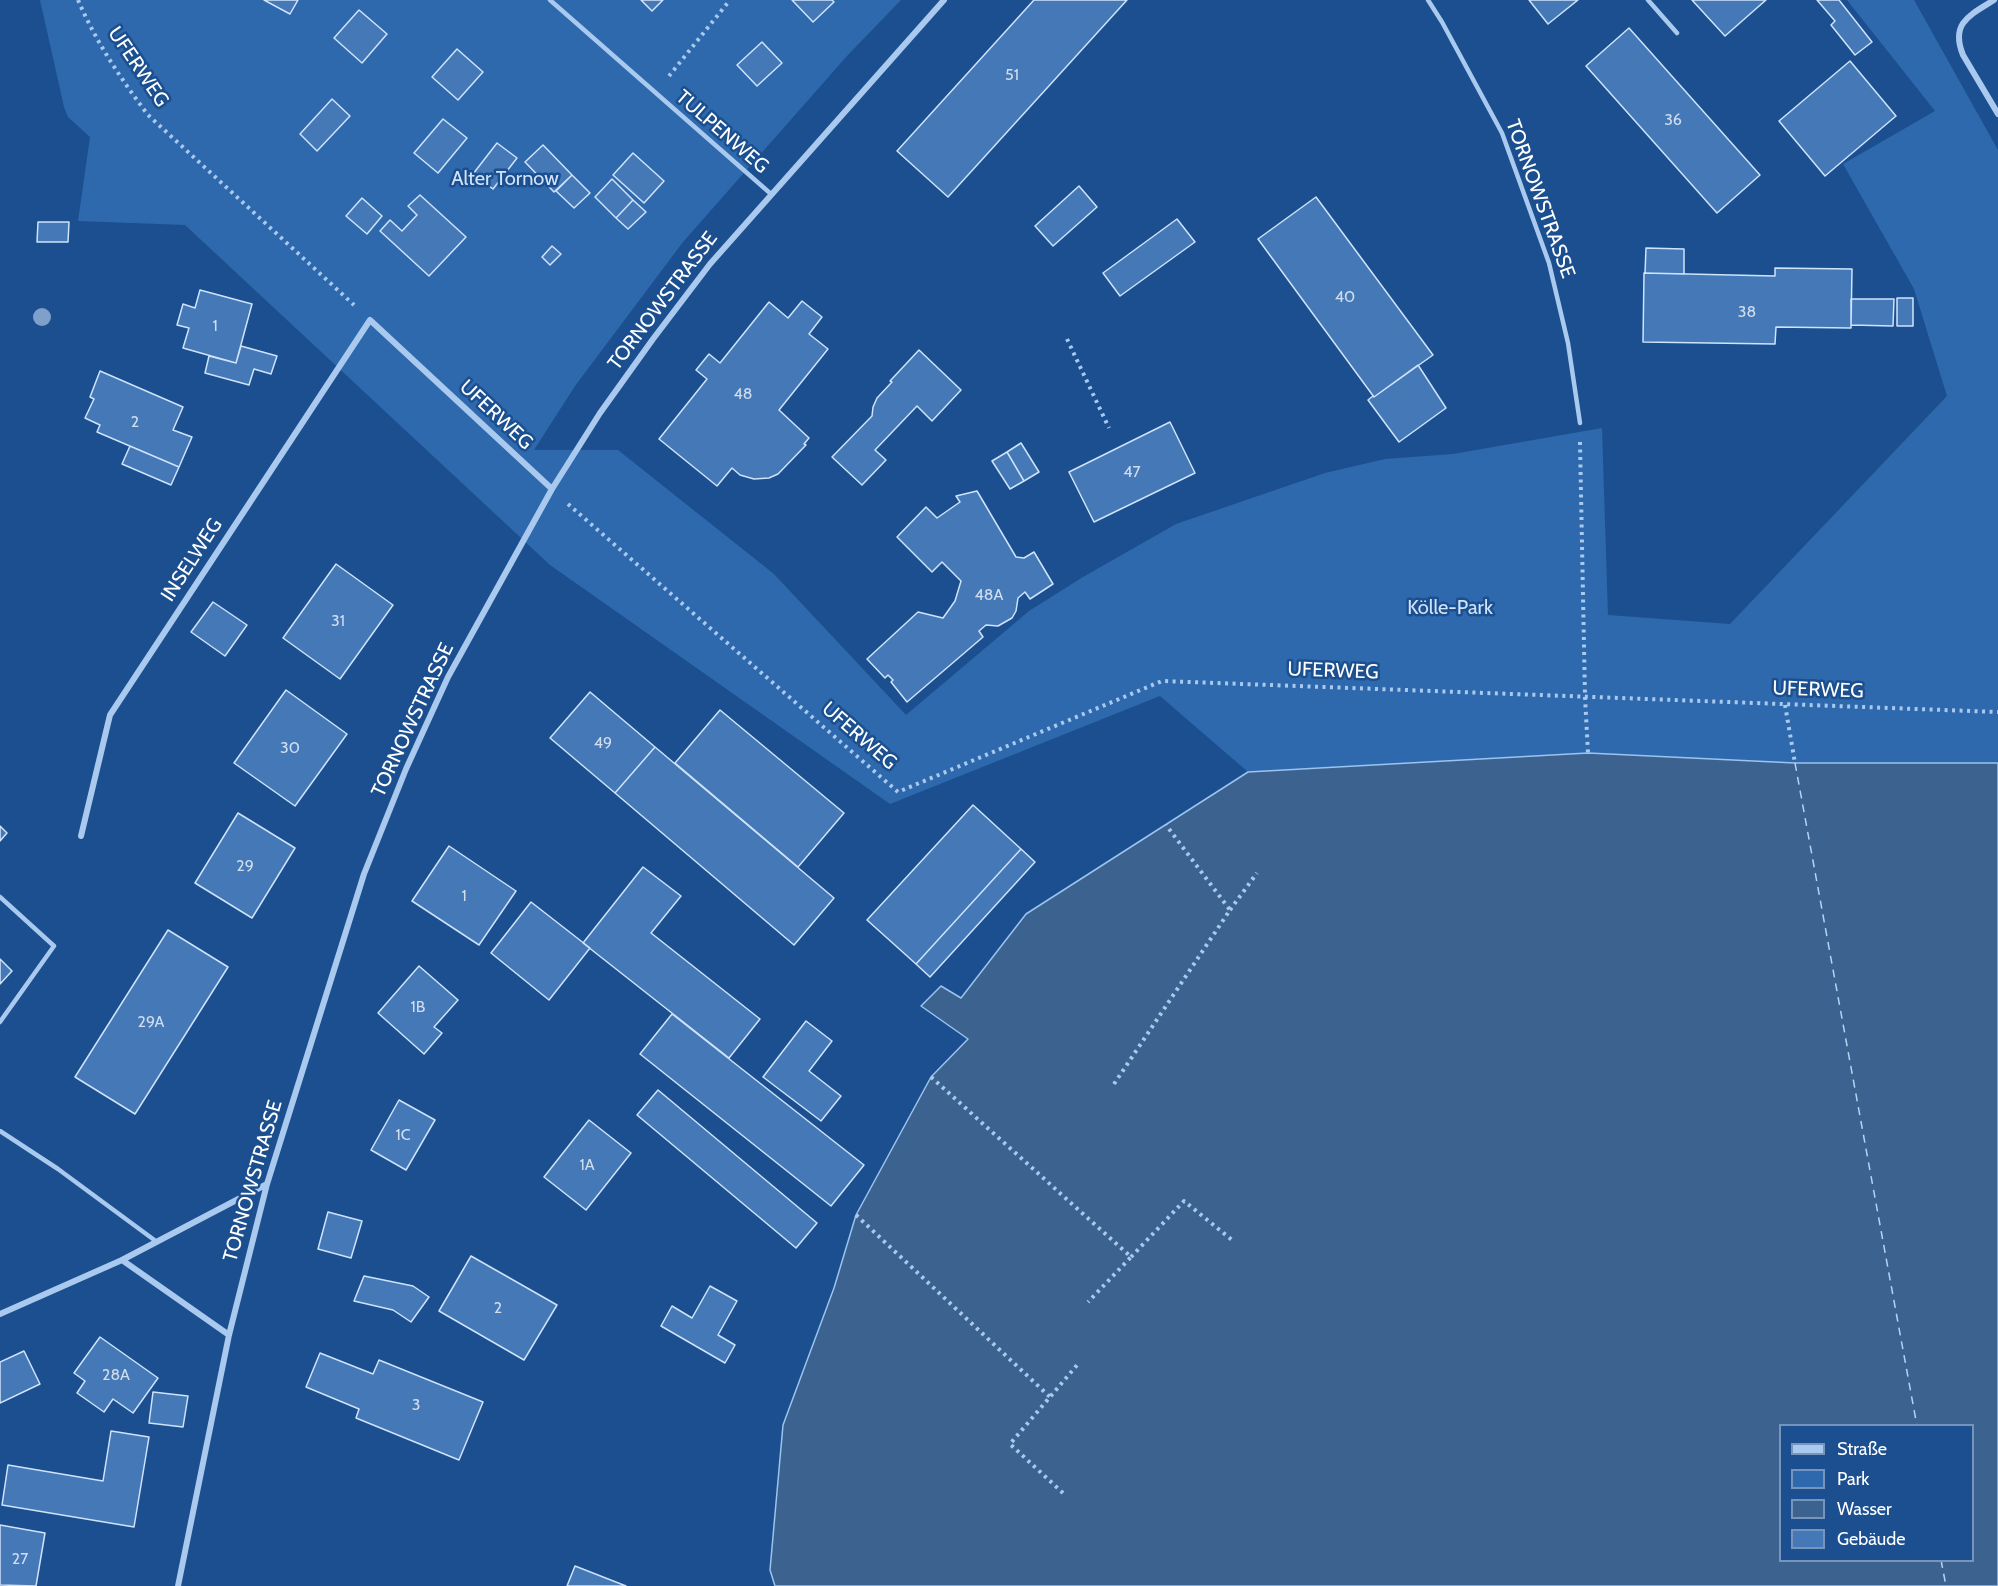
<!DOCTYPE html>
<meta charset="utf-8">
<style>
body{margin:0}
#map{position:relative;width:1998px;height:1586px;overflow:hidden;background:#1b4f8f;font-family:Cabin,sans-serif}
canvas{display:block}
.legend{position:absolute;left:1779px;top:1424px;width:195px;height:138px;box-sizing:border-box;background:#1b4f8f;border:2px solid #7695bc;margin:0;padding:8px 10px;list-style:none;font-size:18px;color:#fff}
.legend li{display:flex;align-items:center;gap:12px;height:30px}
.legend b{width:30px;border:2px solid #7695bc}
</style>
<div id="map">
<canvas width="1998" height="1586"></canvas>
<ul class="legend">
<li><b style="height:8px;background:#a9c9ee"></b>Straße</li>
<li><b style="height:16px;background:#2e69ad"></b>Park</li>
<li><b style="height:16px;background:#3c6290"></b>Wasser</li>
<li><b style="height:16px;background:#4478b7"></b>Gebäude</li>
</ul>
</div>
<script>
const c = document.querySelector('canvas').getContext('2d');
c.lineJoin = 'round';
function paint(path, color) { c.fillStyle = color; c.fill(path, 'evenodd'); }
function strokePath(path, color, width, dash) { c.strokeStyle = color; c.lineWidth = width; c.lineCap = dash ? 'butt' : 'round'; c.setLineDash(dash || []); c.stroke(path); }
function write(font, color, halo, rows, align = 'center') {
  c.font = font + ' Cabin,sans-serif'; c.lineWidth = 5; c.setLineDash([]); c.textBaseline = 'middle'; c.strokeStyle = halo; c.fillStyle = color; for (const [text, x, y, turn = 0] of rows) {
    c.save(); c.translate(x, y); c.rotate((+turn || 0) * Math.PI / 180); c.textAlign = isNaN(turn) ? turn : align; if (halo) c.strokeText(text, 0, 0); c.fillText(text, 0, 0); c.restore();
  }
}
paint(new Path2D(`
 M40 0H901L847 56 683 242 575 386 534 450H618L774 574 906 715 1029 611 1083 577 1176 524 1325 473 1385 459 1453 454 1602 428 1608 615 1730 624 1947 396 1914 289 1843 164 1935 111 1847 0H1914L1998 150V763H1795L1588 753 1248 772 1160 696 890 804 550 565 185 225 78 221 90 137 68 117 64 107Z`), '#2e69ad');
const water = new Path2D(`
 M1588 753 1795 763H1998V1586H775L770 1570 783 1425 834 1288 856 1215 931 1077 968 1039 921 1006 941 986 961 998 1026 914 1248 772ZM1780 1426H1972V1560H1780Z`);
paint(water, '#3c6290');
strokePath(water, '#9cc4f0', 1.5);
strokePath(new Path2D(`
 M1795 763 1917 1426
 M1941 1560 1946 1586`), '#b5d3f5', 1.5, [8, 6]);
const building = new Path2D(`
 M264 0H298L290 14Z
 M641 0H663L652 11Z
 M792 0H832L834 2 813 22Z
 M1034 0H1127L948 197 897 151Z
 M1529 0H1578L1548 24Z
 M1692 0H1766L1725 36Z
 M1817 0H1839L1872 42 1855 55 1831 25 1835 21Z
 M359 10 387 34 362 63 334 38Z
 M1629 28 1760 175 1717 213 1586 66Z
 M762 42 782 63 757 86 737 65Z
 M457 49 483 72 458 100 432 77Z
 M1850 61 1896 116 1825 176 1779 121Z
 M332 99 350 116 317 151 300 134Z
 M443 119 467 138 438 173 414 153Z
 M497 143 517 158 493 189 473 174Z
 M543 145 572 175 554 192 525 162Z
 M633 153 664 181 644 203 613 175Z
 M572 175 590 193 574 208 556 191Z
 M612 179 633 200 616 218 595 197Z
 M1079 186 1097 207 1053 246 1035 226Z
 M420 195 466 237 429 276 380 231 390 220 402 231 417 215 408 206Z
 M1316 197 1433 355 1374 397 1258 239Z
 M362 198 382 216 367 234 346 216Z
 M633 200 646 212 628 229 616 218Z
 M1177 219 1195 242 1120 296 1103 273Z
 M38 222H69L68 242H37Z
 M552 246 561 254 550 265 542 257Z
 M1646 248 1684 249V274L1645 273Z
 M1775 268 1852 269 1851 328 1776 327 1775 344 1643 342 1644 273 1775 276Z
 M200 290 252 304 236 363 183 348 189 328 177 325 183 304 195 308Z
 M1897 298H1913V326H1897Z
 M1851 299H1894L1893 326 1851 325Z
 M802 301 822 317 809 334 828 349 779 410 809 438 804 444 806 445 778 474 769 478 754 479 740 475 732 468 717 486 659 439 707 379 696 370 709 354 720 363 769 302 788 318Z
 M241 346 277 356 271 374 254 369 249 385 205 373 209 356 236 363Z
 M919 350 961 390 932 421 917 406 875 450 886 460 862 485 832 457 872 416 873 407 877 398 892 382 890 381Z
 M1418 365 1446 408 1399 442 1368 400 1373 396 1374 397Z
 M100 371 183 407 173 430 192 437 179 467 97 432 100 425 85 418 94 399 90 397Z
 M1170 422 1195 473 1094 522 1069 472Z
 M1021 443 1039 472 1024 481 1007 452Z
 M130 446 179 467 171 485 122 464Z
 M1007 452 1024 481 1010 489 992 461Z
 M977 491 1016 557 1024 558 1034 552 1053 584 1030 599 1025 592 1018 598 1016 611 1012 618 998 626 986 625 979 631 983 637 907 702 891 682 893 680 888 675 885 678 867 659 918 612 943 618 955 601 961 581 942 562 932 572 897 537 926 507 937 518 960 502 956 496Z
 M336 564 393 605 340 679 283 638Z
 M213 602 247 625 225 656 191 632Z
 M286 690 347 734 295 806 234 763Z
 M590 692 655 747 615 793 550 738Z
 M720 710 844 813 798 867 675 763Z
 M655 747 834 898 794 945 615 793Z
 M973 805 1021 849 916 964 867 920Z
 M238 813 295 848 252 918 195 883Z
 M0 826 7 833 0 841Z
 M449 846 516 891 479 945 412 901Z
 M1021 849 1035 862 930 977 916 964Z
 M643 867 681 896 651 933 760 1019 729 1058 583 943Z
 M531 902 590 948 549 1000 491 953Z
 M168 930 228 967 135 1114 75 1077Z
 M0 959 12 971 0 984Z
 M419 966 458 1000 434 1027 442 1033 424 1054 378 1013Z
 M672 1014 864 1165 831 1206 640 1054Z
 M806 1021 832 1041 809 1071 841 1096 821 1121 763 1077Z
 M658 1090 817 1223 796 1248 637 1115Z
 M399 1100 435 1120 406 1170 371 1150Z
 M589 1120 631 1153 586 1210 544 1177Z
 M328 1212 362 1221 351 1258 318 1249Z
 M471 1256 557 1305 524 1360 439 1311Z
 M364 1276 413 1286 429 1297 411 1322 393 1310 354 1301Z
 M710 1286 737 1301 718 1335 735 1345 725 1363 661 1326 672 1306 692 1318Z
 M100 1337 158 1378 133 1413 113 1399 104 1412 77 1393 85 1381 74 1373Z
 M24 1351 40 1384 0 1403V1362Z
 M320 1353 373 1374 379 1360 483 1402 459 1460 356 1418 359 1409 306 1387Z
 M153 1392 188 1396 183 1427 149 1423Z
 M111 1431 149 1437 134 1527 2 1505 8 1465 103 1481Z
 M0 1525 45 1533 36 1586 0 1585Z
 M575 1566 626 1586H567Z`);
paint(building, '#4478b7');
strokePath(building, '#cfe3fa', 1.5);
strokePath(new Path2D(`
 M78 0C96 42 121 79 148 115L354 305
 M669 76 730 0
 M1067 339 1109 428
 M1580 442 1585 697 1588 753
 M568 504 898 792 1162 681 1998 712
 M1785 705 1795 763
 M1230 910 1257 873
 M931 1077 1131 1257 1088 1302
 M1114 1084 1230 910 1166 825
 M856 1215 1050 1397
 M1131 1257 1184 1201 1232 1240
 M1063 1493 1010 1444 1078 1364`), '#a9c9ee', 4, [3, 4.5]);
strokePath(new Path2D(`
 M550 0 771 194
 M1428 0 1442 22 1502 133 1549 263 1568 343 1580 423
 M1648 0 1677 33
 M0 897 54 946 0 1022
 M0 1131 58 1169 157 1242`), '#a9c9ee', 4.5);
strokePath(new Path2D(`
 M1994 0C1970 15 1950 23 1963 55L1998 114
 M81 836 110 715 370 320 552 489
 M122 1260 229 1335
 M0 1314 122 1260 267 1184
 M178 1586 229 1335 267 1184 364 874 406 769 448 677 552 489 600 413 653 339 710 264 944 0`), '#a9c9ee', 6);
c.fillStyle = '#7ea0ca';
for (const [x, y] of [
 [42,317]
]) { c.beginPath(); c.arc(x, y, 9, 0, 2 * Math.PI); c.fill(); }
write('16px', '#d0dded', null, [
 ["51",1012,75],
 ["36",1673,120],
 ["40",1345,297],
 ["38",1747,312],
 ["1",215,326],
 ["48",743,394],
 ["2",135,422],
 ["47",1132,472],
 ["48A",989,595],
 ["31",338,621],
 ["49",603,743],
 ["30",290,748],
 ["29",245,866],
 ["1",464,896],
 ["1B",418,1007],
 ["29A",151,1022],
 ["1C",403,1135],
 ["1A",587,1165],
 ["2",498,1308],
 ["28A",116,1375],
 ["3",416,1405],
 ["27",20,1559]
]);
write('20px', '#fff', '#1b4f8f', [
 ["UFERWEG",138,67,56],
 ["TULPENWEG",722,132,41],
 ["TORNOWSTRASSE",1540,199,70],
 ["TORNOWSTRASSE",663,301,-53],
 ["UFERWEG",496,415,43],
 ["INSELWEG",192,560,-57],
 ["UFERWEG",1333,671,2],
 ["UFERWEG",1818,690,2],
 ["TORNOWSTRASSE",413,720,-65],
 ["UFERWEG",859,736,41],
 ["TORNOWSTRASSE",253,1181,-74]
]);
write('20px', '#cfe3fa', '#1b4f8f', [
 ["Alter Tornow",505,179],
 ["Kölle-Park",1450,608]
]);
</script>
